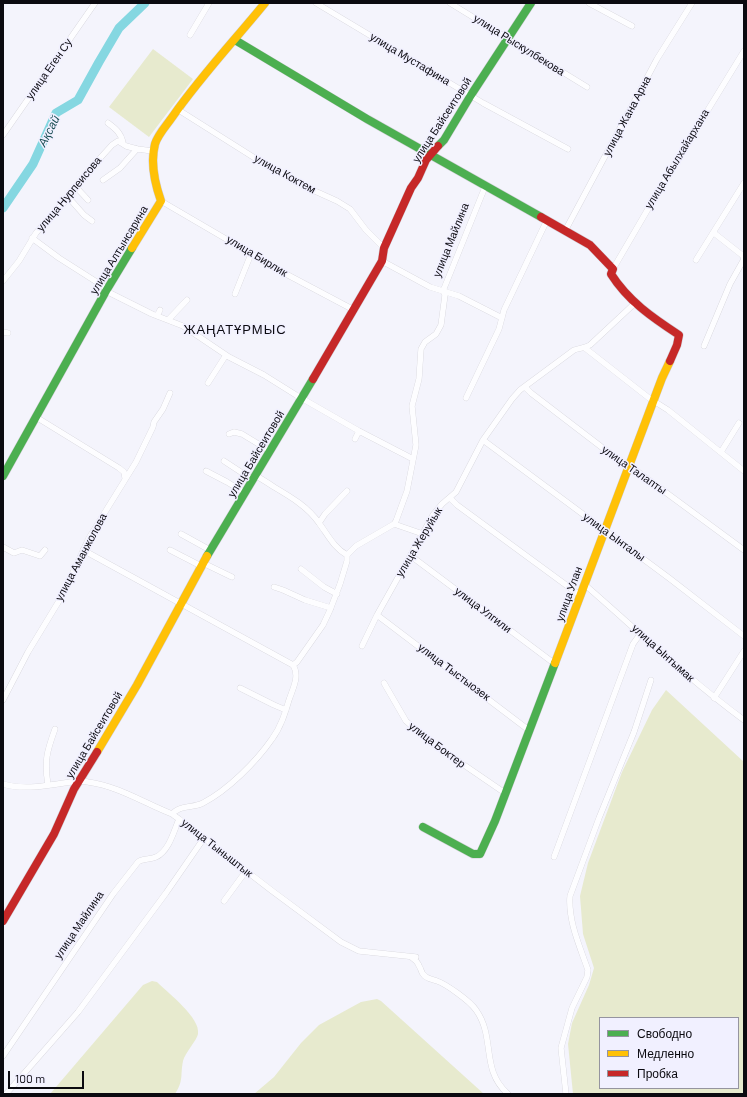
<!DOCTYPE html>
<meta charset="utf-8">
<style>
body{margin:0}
#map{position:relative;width:747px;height:1097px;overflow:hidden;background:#f4f4fc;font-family:Barlow,sans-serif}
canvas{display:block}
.frame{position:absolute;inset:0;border:4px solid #0b0a10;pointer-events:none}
.legend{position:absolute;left:599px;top:1017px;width:140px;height:72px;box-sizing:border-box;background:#f1f0ff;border:1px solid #95949f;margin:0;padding:5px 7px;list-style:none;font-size:12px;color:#0b0a10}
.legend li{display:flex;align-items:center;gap:8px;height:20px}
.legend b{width:20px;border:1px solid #95949f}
.scale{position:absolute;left:8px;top:1071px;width:76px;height:18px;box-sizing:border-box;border:2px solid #0b0a10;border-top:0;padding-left:5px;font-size:12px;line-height:14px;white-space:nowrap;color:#0b0a10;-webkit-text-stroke:3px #f1f0ff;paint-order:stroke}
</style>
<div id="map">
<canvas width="747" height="1097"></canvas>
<div class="frame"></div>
<ul class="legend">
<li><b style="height:5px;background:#4caf50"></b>Свободно</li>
<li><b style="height:5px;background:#ffc107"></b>Медленно</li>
<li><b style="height:5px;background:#c62828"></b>Пробка</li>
</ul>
<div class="scale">100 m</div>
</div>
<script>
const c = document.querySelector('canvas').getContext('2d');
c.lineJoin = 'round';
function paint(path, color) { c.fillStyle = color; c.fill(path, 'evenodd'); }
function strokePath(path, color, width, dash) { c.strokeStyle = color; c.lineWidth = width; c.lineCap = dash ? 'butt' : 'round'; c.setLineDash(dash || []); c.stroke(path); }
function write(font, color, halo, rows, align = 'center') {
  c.font = font + ' Barlow,sans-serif'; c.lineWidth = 3; c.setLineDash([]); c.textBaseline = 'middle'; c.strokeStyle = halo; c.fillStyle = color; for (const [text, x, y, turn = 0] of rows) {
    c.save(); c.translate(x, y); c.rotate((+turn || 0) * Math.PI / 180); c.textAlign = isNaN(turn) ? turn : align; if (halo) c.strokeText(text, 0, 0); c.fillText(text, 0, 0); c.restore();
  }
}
paint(new Path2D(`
 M153 49 193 79 149 137 109 107Z
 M666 690 744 762V1094H573L568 1044 572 1023 589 985 594 968 583 934 580 896 588 863 622 772 652 710ZM600 1018H738V1088H600Z
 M152 981 157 982C168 993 201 1018 198 1034 197 1040 185 1053 183 1061 180 1076 184 1080 175 1094H50L143 985Z
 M377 999 381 1001 484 1094H254L274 1077 301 1043 319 1025 361 1002Z`), '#e7eace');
strokePath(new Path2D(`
 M3 208 33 164 56 113 78 100 99 62 119 28 145 3`), '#85d7e1', 9);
const street = new Path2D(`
 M316 3 483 103 568 149
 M450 3 587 87
 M589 3 632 26
 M190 35 209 3
 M177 109 269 167 297 183 337 201 350 209 366 230 384 248
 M108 123C116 129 121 133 123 143
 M3 135 95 3
 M103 180 120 168 137 149
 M76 187 88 200
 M69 198 84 215 92 221
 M161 201 286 274 354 310
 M565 231 657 59 692 3
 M714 233 742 255 744 258
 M32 238 59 258 103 286 106 291 152 314 183 326 229 357 264 375 296 395 359 431 413 459
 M696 260 744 183
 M382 261 430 287 459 296 502 318
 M613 269 662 185 744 51
 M3 281 19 261 36 233 55 211 69 198 83 177 112 145 118 141 126 146 137 149 153 151
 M235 294 251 254
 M157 316 160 310
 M168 320 187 300
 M3 332 8 333
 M704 346 730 284 744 259
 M585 348 649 398 668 410 744 471
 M208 383 226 355
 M525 387 531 393 625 465 634 469 744 550
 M466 398 499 329 504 310 547 220
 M36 417 119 468 124 472 125 478
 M229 434 234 432 242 434 270 451
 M355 439 359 431
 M483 440 669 578 744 636
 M721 452 739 423
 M224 461 253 480
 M206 471 227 482 245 493
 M256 476C262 479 268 483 274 487 291 497 308 507 319 523 328 535 334 548 347 555
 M450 498 457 505 581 596
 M319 523 325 514 347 491
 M394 524 423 534
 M181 534 210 550
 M3 547 14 553 22 550 40 556 45 550
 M83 550 293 665
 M170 550 201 566
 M411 556 555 664
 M203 563 232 577
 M301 569 324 587 337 594
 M584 584C637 630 687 678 744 720
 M274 587 283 590 305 600 331 608
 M377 615 530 731
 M362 646 377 615 433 515 442 504 456 492 483 440 512 399 520 390 574 350C580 348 585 348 590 345L634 304
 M384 683 406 721 429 741 505 793
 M240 688 274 705 286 710
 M714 698 744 651
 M3 700 28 652 62 596 89 538 136 462 153 427 154 422 163 409 170 393
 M3 784C23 790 44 786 64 783 72 782 80 780 88 782 118 786 144 803 172 814L179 819 271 890 341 942 359 951 416 957
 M48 785C44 761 47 751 55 729
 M172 814C174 812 177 810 179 809 187 806 195 807 203 803 228 790 256 762 272 739 281 727 285 713 289 700 293 688 300 676 293 665L297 662 323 625 330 610 340 584 347 561V555L356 546 394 524 396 521 407 491 416 445 412 406 419 379 421 349 425 342 436 334 441 325 445 295 443 291 485 187
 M554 857 633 644 638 637 643 636
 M224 901 246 871
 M411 957C414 959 418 962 419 966 421 968 421 972 423 974 426 979 432 979 437 981 446 984 470 1001 476 1010 496 1038 480 1069 508 1094
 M3 1056 113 894 138 862C143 858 150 860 156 857 169 851 174 831 179 819
 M6 1094 78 1012 166 893 204 838
 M566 1094 561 1048 572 1008 587 977 588 970C580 947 568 921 570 896L599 818 634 732 651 680`);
const fast = new Path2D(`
 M235 40 367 119 541 217
 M438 146 444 140 471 95 531 3
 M3 476 106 291 132 248
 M207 556 313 379
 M423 827 473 854H480L495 821 555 663`);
const slow = new Path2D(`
 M132 248 161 201C155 184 150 163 155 144 158 134 167 125 173 116 201 76 234 41 265 3
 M555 663 662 378 670 361
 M97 752 137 685 207 556`);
const jam = new Path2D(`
 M541 217 590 245 613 269 611 274C628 301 653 318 679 335L677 345 670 361
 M313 379 382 261 384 248 411 188 418 178 426 160 438 146
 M3 921 54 834 74 789 97 752`);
strokePath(street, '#cfced5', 6);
strokePath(fast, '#cfced5', 9);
strokePath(slow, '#cfced5', 9);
strokePath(jam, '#cfced5', 9);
strokePath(street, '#fdfdff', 5.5);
strokePath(fast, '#4caf50', 8);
strokePath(slow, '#ffc107', 8);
strokePath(jam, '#c62828', 8);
write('11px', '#0b0a10', '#f1f0ff', [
 ["улица Рыскулбекова",519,45,32],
 ["улица Мустафина",410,59,31],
 ["улица Еген Су",49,69,-55],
 ["улица Жана Арна",627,116,-62],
 ["улица Байсеитовой",442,120,-57],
 ["улица Абылхайархана",677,159,-59],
 ["улица Коктем",285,174,29],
 ["улица Нурпеисова",69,194,-50],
 ["улица Майлина",451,240,-68],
 ["улица Алтынсарина",119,250,-59],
 ["улица Бирлик",257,256,31],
 ["улица Байсеитовой",256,454,-59],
 ["улица Талапты",634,470,35],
 ["улица Ынталы",614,537,36],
 ["улица Жеруйык",419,542,-59],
 ["улица Аманжолова",81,557,-62],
 ["улица Улан",569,594,-70],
 ["улица Улгили",483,610,37],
 ["улица Ынтымак",663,653,42],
 ["улица Тыстыозек",454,672,37],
 ["улица Байсеитовой",94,735,-59],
 ["улица Боктер",437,745,37],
 ["улица Тыныштык",217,848,38],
 ["улица Майлина",79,925,-56]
]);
write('italic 12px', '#194d52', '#f1f0ff', [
 ["Ақсай",49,131,-63]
]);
c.letterSpacing = '1px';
write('13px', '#0b0a10', '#f1f0ff', [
 ["ЖАҢАТҰРМЫС",235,330]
]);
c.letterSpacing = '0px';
</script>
